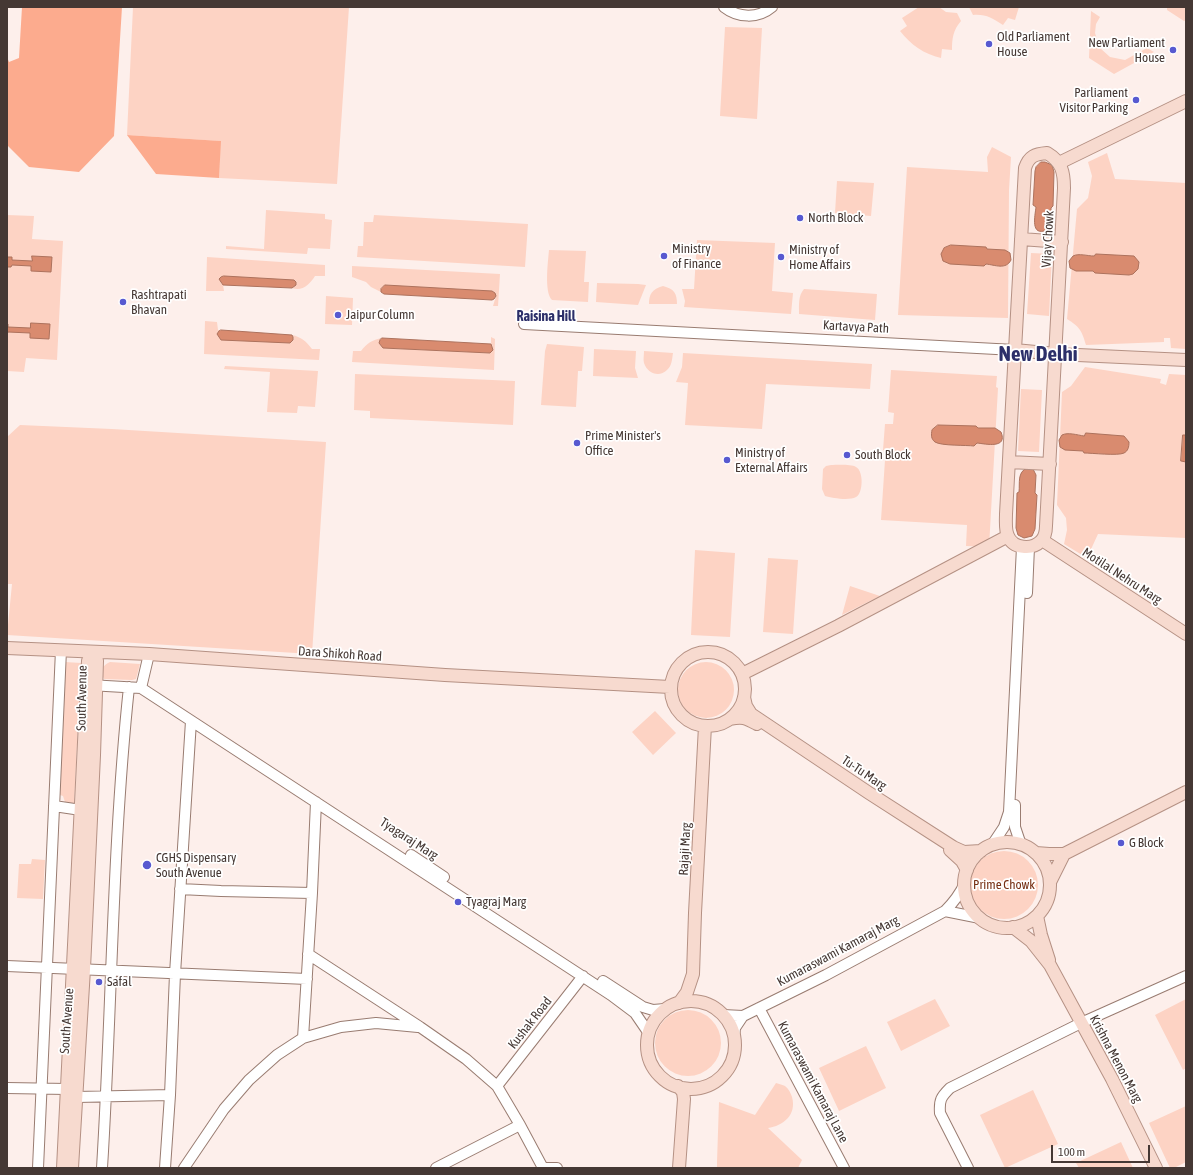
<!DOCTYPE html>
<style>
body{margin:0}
#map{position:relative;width:1193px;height:1175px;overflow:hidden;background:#fdefeb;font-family:"Asap Condensed",sans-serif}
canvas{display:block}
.frame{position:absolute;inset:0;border:8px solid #453834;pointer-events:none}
.scale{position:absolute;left:1051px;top:1145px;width:99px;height:18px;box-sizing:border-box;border:2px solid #453834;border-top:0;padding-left:5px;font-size:12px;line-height:14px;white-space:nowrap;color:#453834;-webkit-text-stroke:3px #fff;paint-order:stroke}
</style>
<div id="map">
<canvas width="1193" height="1175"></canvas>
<div class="frame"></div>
<div class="scale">100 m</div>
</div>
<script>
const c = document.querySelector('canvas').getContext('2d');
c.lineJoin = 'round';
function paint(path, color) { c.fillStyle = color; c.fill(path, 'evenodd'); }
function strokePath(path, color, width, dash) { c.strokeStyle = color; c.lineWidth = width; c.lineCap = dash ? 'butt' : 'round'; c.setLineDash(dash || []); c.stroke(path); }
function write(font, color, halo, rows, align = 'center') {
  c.font = font + ' "Asap Condensed",sans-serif'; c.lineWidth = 3.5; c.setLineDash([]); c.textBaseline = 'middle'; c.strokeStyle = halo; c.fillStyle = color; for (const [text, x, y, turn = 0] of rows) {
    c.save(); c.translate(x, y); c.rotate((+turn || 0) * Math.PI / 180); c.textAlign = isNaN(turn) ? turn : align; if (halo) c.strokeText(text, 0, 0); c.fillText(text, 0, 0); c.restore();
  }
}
paint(new Path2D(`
 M133 7H349L337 184 219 178 220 141 127 135Z
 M919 7H939L946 12 957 13 961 21C953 30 952 39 952 50L942 49 941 58C924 54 911 45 900 31L907 26 902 18Z
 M969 7H1019L1015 20 1008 18 1003 25C992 18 986 14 973 15Z
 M1167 7H1186V20L1184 21 1167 10Z
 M1091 11 1100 17 1096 24 1095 33 1100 48 1110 57 1125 60 1147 48 1154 52 1114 74 1089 58Z
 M725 27 762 28 757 119 720 116Z
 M992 147 1011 157 1009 190 1008 318 898 315 907 167 988 172 987 157Z
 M1107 153 1115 179 1186 183V349L1171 348 1170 338H1164V342L1086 345C1082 331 1080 327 1067 319L1077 209 1088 198 1092 176 1088 162Z
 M837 181 874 183 871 216 835 213Z
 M266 210 325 214V219L332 220 330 249 308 248 307 254 226 249V246L264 249Z
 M7 215 34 216 32 239 63 241 57 360 26 358 24 372 7 371Z
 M374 215 528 224 525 267 357 257 358 246H363L364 222H373Z
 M697 240 775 243 772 291 793 293 791 314 684 307 685 301 682 289H694Z
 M549 250 586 251 584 282H589L588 302 552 300C544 292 548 262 549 250Z
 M1031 253 1052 254 1049 316 1027 314Z
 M207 257 325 265V276H315C310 284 302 292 292 288L294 287 221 283 223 285 224 291H206Z
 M352 266 500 274 498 306H493L496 296 381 289V292L371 287 366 282 352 277Z
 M597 283 638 284 646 285 638 305 596 302Z
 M663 286C674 289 677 293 677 304H649C649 294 652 289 663 286Z
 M804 289 877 294 875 320 799 314C799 305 798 296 804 289Z
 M326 296 353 298 352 325 325 324Z
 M205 321 217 322 218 330H221L219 331 293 337 292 335C301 337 306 341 312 349H320L319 360 204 354Z
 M491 337 495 339 494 370 352 362 353 351H361C367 343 372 340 382 338L380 340 383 348 490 353 492 347 491 344Z
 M547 344 584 347 582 371H578L576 407 541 405 545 351Z
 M594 349 636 351 635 368 638 378 593 376Z
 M644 351 673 353C672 359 672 366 667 370 659 378 647 373 644 363 643 360 644 355 644 351Z
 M683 353 872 364 870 389 766 384 762 429 685 425 688 383 676 382 682 367Z
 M225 366 318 371 315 407 298 406 297 413 267 412 270 372 224 369Z
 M1085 367 1161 379 1160 383 1166 385 1169 374 1186 375V538L1098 534 1087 558 1064 544 1067 530 1066 518 1057 505 1062 392 1071 386Z
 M891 370 997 376 996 387 998 388 989 547 966 546 967 525 881 520 885 460H891L892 451 883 450 885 424H893L894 413 888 412Z
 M355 374 515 381 513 425 370 418V411L354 410Z
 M1021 389 1042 390 1039 452 1018 451Z
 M20 425 112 429 326 442 312 654 7 635 12 584H7V437Z
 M831 465C837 465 851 464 856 467 864 471 863 494 856 497 849 501 832 498 825 496L822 489 823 469 826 466Z
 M695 550 735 553 730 637 691 635Z
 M768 558 798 560 793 634 763 632Z
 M850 586 880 596 842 615Z
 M65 662 81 663 74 805 65 802 63 796 60 795 59 790Z
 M110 662 140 664 136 679 132 680 104 679C99 671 103 665 110 662Z
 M678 690a28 28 0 1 1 56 0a28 28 0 1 1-56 0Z
 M655 711 676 733 653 755 632 732Z
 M970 885a34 34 0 1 1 68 0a34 34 0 1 1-68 0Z
 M32 859 45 860 43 899 17 898 19 864H31Z
 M935 999 950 1026 901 1051 887 1022Z
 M1186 999V1068L1183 1070 1155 1015Z
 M655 1043a33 33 0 1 1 66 0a33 33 0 1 1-66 0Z
 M866 1046 886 1088 839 1111 819 1068Z
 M776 1083C779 1084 783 1085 785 1086 789 1089 791 1094 792 1097 797 1115 783 1126 768 1128L802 1160 798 1168H717V1162L719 1102 755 1115Z
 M1033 1090 1058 1144 1005 1168 980 1115Z
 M1186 1106V1162L1174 1168H1170L1149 1123Z
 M1121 1142 1133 1168H1079L1076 1163Z`), '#fdd3c4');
paint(new Path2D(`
 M22 7H122L114 136 79 172 29 167 7 145V57L9 62 19 58Z
 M127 135 221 141 219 178 156 174Z`), '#fcab8e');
const water = new Path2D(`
 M1041 162H1045L1052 165 1054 172 1053 206 1051 208V225L1047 230C1030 237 1035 216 1036 207L1033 205 1035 171 1036 167Z
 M951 245 986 247 987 249 1005 250 1010 253 1011 260C1006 270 995 265 986 264L984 266 950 264 943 261 941 254 944 248Z
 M1096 254 1134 256 1139 262 1138 269 1133 274 1129 275 1095 273 1093 271H1076L1070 268 1069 261 1073 256C1079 253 1087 256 1094 256Z
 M32 256 52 257 51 272 31 271V266L12 265 11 267H7V257H12V260L32 261Z
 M224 276 294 280 296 282V285L292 288 223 285 219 279 221 277Z
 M385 285 492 291 495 293 496 296 494 299 492 300 384 294 381 292V289Z
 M31 323 50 324 49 339 30 338V333L8 332 7 334V324H8V327L30 328Z
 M221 330 292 335 293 337V340L290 343 221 340 217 334 219 331Z
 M382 338 491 344 493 350 490 353 383 348 379 343 380 340Z
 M938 425 976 426 978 428H995L1001 432C1008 449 986 444 977 443L974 446C967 445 941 446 935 442 931 439 931 435 932 430Z
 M1086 433 1124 436 1129 442C1129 447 1128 451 1124 453 1118 456 1092 453 1084 453L1083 451 1065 450 1060 447 1059 440 1062 435C1068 432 1077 435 1084 436Z
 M1183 435H1186V462L1181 461Z
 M1027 468 1033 469 1036 475 1035 493 1037 495 1035 529 1032 536 1024 538 1018 535 1016 528 1017 493 1019 492C1020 483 1017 472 1027 468Z`);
paint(water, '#d98b6f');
strokePath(water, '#ad725d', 1);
const minor = new Path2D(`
 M724 7C738 18 758 19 772 7
 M524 324 1015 350
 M1027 593 1029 547
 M89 685 141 688 611 995 635 1013 648 1032
 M141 688 149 654
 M1015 805V827L1021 845
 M54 806 81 810
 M992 845 1004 827 1009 812 1022 547
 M411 855 444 877
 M180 889 221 891 312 893
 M945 911 980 918
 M308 954 420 1027 466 1059 497 1086 520 1125 543 1168H557
 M7 966 307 979
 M603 981 643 1007 653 1010 665 1009
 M759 1008 844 1168
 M723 1015 743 1016
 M303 1038 312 893 316 802
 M734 1038 735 1028 743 1016 826 975 945 911C954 902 960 894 965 883
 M497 1086 583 976
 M7 1088 67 1089
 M77 1097 170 1095
 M38 1168 61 650
 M102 1168C112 1008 112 847 129 687
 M165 1168 170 1095 175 974 191 721
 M184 1168 224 1109 249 1080 277 1055 303 1038 341 1027 376 1023 418 1027
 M436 1168 520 1125
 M968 1168 940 1113C939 1100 941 1097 950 1088L1081 1023 1186 976`);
const major = new Path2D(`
 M1047 153C1062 162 1064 172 1064 188L1046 526C1046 532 1045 537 1041 541 1032 550 1013 549 1008 536 1005 530 1006 521 1006 514L1025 168C1029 156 1035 154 1047 153Z
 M1059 163 1186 101
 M1021 239 1062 242
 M1015 350 1056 354 1186 360
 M1009 462 1050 464
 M1042 540 1186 634
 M7 648 149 654 445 675 670 687
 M671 689a37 37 0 1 1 74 0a37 37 0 1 1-74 0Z
 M742 674 838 626 1008 536
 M744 697 746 706 751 714 869 793 953 847 964 852 981 851
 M730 719C743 716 746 718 757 724
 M964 885a43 43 0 1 1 86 0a43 43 0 1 1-86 0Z
 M950 850 962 861 967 870
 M1036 853 1049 854H1064L1186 792
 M1050 882 1064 854
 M1037 916 1041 935 1049 960
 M1013 927 1031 941 1050 965 1112 1079 1156 1168
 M647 1045a44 44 0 1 1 88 0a44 44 0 1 1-88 0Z
 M679 1003 687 992 693 974 695 913 705 726
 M678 1086 683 1092 684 1099 679 1168
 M63 1168 88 661 93 652 96 656 97 661 94 755 84 969 72 1168`);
strokePath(minor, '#997c71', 12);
strokePath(major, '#b59184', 14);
strokePath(minor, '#fff', 10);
strokePath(major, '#f7dacf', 12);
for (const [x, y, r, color] of [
 [989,44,4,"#5759d0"],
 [1173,50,4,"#5759d0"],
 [1136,100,4,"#5759d0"],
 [800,218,4,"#5759d0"],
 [664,256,4,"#5759d0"],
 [781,257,4,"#5759d0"],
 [123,302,4,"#5759d0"],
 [338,315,4,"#5759d0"],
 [577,443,4,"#5759d0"],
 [847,455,4,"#5759d0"],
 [727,460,4,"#5759d0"],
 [1121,843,4,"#5759d0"],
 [147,865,5,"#5759d0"],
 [458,902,4,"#5759d0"],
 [99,982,4,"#5759d0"]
]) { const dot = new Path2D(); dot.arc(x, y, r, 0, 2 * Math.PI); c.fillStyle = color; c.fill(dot); strokePath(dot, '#fff', 1.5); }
write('13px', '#453834', '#fff', [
 ["Old Parliament",997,37],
 ["House",997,52],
 ["New Parliament",1165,43,"right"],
 ["House",1165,58,"right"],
 ["Parliament",1128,93,"right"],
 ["Visitor Parking",1128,108,"right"],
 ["North Block",808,218],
 ["Ministry",672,249],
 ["of Finance",672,264],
 ["Ministry of",789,250],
 ["Home Affairs",789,265],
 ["Rashtrapati",131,295],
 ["Bhavan",131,310],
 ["Jaipur Column",346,315],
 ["Prime Minister's",585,436],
 ["Office",585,451],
 ["Ministry of",735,453],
 ["External Affairs",735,468],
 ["South Block",855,455],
 ["G Block",1129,843],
 ["CGHS Dispensary",156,858],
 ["South Avenue",156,873],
 ["Tyagraj Marg",466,902],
 ["Safal",107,982]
], 'left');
write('13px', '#453834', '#fff', [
 ["Vijay Chowk",1048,239,-87],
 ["Kartavya Path",856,327,3],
 ["Motilal Nehru Marg",1122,576,33],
 ["Dara Shikoh Road",340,654,4],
 ["South Avenue",82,698,-89],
 ["Tu-Tu Marg",864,773,34],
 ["Tyagaraj Marg",409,839,33],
 ["Rajaji Marg",685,849,-87],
 ["Kumaraswami Kamaraj Marg",838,951,-28],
 ["South Avenue",67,1021,-86],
 ["Kushak Road",530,1023,-52],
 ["Krishna Menon Marg",1116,1059,62],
 ["Kumaraswami Kamaraj Lane",813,1082,62]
]);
write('13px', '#773014', '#fff', [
 ["Prime Chowk",1004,885]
]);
write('bold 14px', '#2c2f69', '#fff', [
 ["Raisina Hill",546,317]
]);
write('bold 21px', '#2c2f69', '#fff', [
 ["New Delhi",1038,354]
]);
</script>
